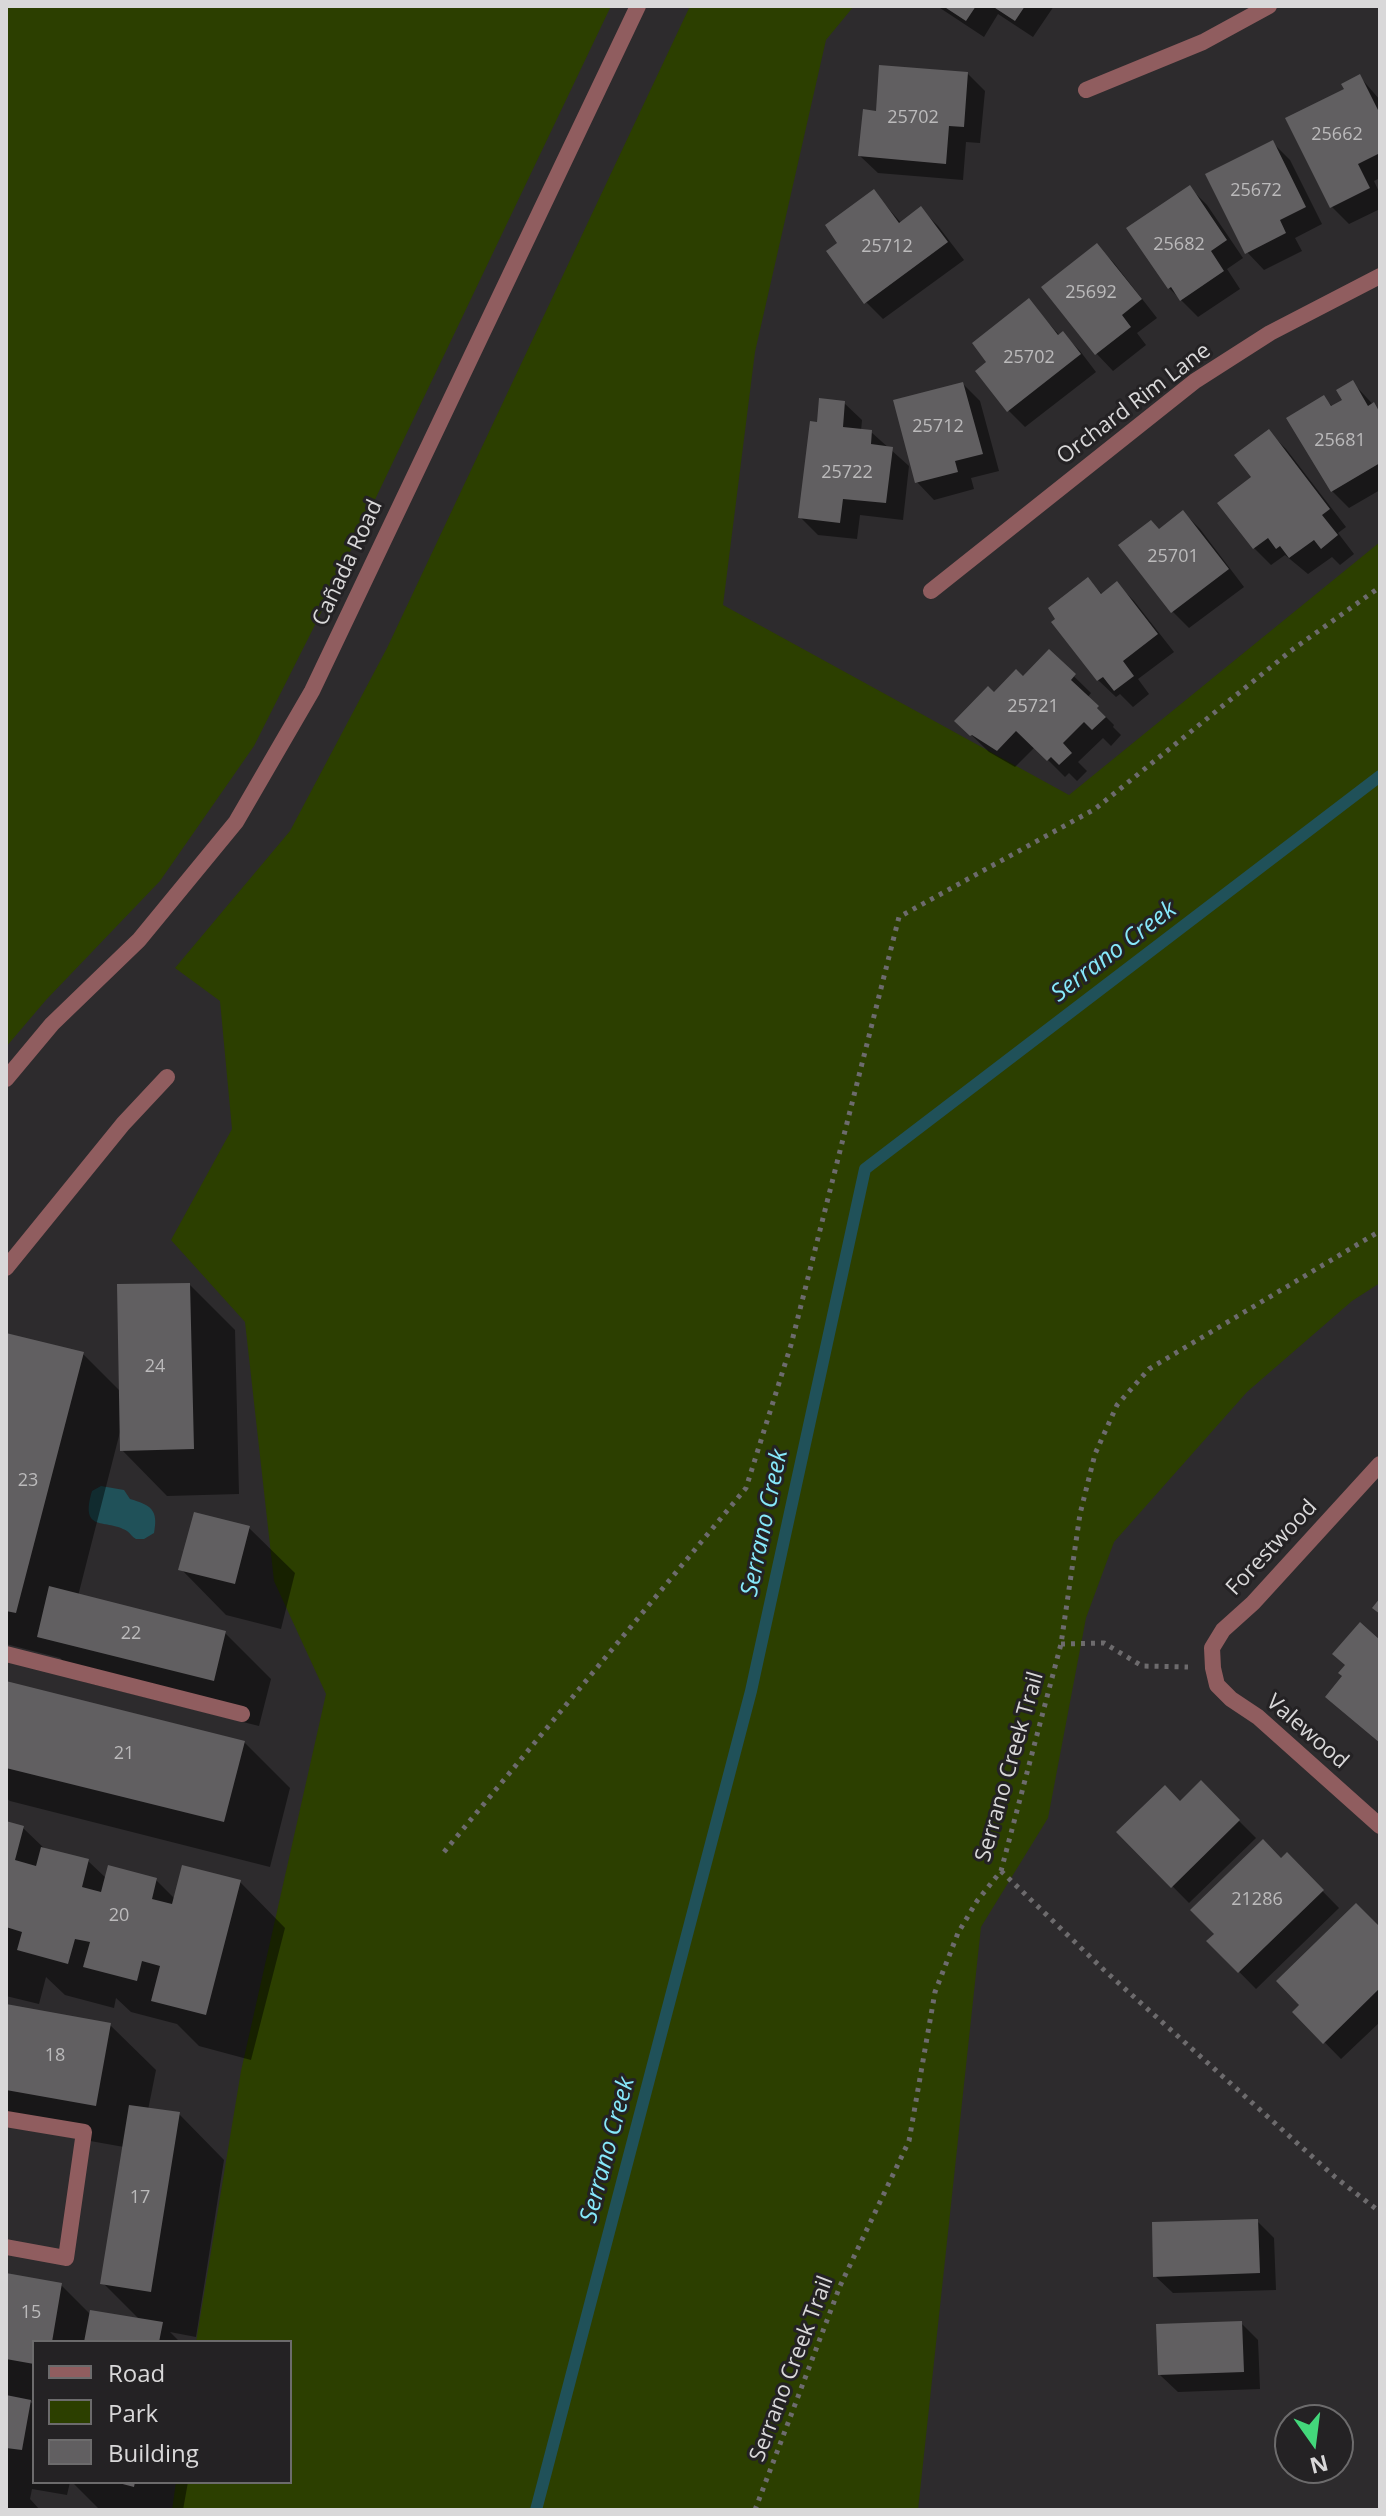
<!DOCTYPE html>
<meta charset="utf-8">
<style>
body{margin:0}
#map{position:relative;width:1386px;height:2516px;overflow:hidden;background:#2d2b2d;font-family:"Open Sans",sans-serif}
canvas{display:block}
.frame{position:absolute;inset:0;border:8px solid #d9d8d9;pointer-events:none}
.legend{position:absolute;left:32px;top:2340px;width:260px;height:144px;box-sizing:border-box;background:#242224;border:2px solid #6c6b6c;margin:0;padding:10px 14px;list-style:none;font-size:24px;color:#d9d8d9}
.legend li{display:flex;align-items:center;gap:16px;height:40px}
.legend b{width:40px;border:2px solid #6c6b6c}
.north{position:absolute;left:1274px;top:2404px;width:80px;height:80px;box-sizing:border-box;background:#242224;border:2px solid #6c6b6c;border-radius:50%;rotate:166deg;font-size:22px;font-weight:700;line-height:32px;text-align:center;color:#d9d8d9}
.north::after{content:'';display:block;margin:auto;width:28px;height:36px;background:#43d77b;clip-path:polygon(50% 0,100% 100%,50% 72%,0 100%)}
</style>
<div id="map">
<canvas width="1386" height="2516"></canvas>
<div class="frame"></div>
<ul class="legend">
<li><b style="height:10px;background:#905d5f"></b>Road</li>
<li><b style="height:22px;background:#2c3f00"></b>Park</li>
<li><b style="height:22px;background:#615f61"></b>Building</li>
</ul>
<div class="north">N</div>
</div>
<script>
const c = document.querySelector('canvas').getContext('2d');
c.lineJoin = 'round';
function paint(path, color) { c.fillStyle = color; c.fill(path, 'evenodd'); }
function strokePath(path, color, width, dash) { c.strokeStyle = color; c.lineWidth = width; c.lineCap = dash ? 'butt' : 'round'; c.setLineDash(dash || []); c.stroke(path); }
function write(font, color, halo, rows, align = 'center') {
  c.font = font + ' "Open Sans",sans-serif'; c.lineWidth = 6; c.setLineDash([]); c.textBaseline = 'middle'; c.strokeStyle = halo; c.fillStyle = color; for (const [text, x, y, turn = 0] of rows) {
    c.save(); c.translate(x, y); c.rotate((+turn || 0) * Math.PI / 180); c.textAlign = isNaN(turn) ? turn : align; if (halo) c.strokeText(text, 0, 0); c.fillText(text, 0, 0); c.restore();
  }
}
paint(new Path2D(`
 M6 6H611L316 623 254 746 160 881 46 1000 6 1047Z
 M690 6H854L826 40 755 352 723 605 1069 795 1380 542V1283L1352 1301 1247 1392 1114 1542 1086 1618 1048 1818 981 1927 918 2510H172L176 2482H290V2342H196L241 2071 326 1694 274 1581 245 1322 171 1240 232 1129 220 1001 175 968 290 831 387 648Z`), '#2c3f00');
paint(new Path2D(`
 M101 1486 124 1490 130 1499C150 1505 159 1509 154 1533L144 1539H136C132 1537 130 1533 127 1531 107 1518 79 1534 92 1491Z`), '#205159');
paint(new Path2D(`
 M937 6H1054L1033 37 998 14 984 37Z
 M968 74 985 91 980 143 966 142 963 180 878 173 860 156 877 113Z
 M1360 77 1380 100V178L1374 181 1380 194V209L1349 224 1332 207 1288 119 1347 90Z
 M1273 143 1290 160 1322 224 1295 238 1302 251 1264 270 1247 252Z
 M1190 188 1207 205 1243 258 1227 269 1240 289 1198 317 1169 288Z
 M874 192 902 224 921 209 938 226 964 260 883 319 866 302Z
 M1097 246 1114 263 1157 318 1137 333 1146 345 1113 371 1096 353Z
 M1029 301 1060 336 1063 334 1080 351 1096 372 1025 427 1008 410 989 362Z
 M1353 383 1380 412V490L1349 508 1332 491 1324 398 1333 407 1344 400Z
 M963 384 980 401 999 471 971 478 974 489 934 500 917 482Z
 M844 403 862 420 861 431 871 432 909 466 903 520 860 515 857 539 818 535 801 518 818 424Z
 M1269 432 1286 449 1346 527 1338 533 1354 554 1340 565 1332 557 1308 574 1285 555 1271 565 1254 548Z
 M1183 512 1200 529 1244 587 1189 628 1172 611 1159 531Z
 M1088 580 1103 595 1117 584 1134 601 1174 652 1138 679 1149 694 1133 707 1120 694 1116 697 1098 680Z
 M1049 652 1091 693 1087 698 1114 725 1113 727 1121 735 1111 746 1103 738 1078 762 1087 771 1077 781 1069 773 1065 777 1035 747 1015 767 989 752 957 721 994 694 1023 678Z
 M190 1285 235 1330 239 1494 167 1496 122 1450 120 1432 78 1596 225 1633 271 1679 259 1726 84 1682 60 1658 6 1644V1335L83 1354 121 1392Z
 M249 1528 295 1573 281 1629 226 1615 181 1569Z
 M6 1683 244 1742 290 1788 270 1867 10 1801 6 1798Z
 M1201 1783 1256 1838 1189 1903 1119 1832 1181 1804Z
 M6 1823 23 1828 46 1850 88 1861 107 1879 156 1880 175 1899 240 1882 285 1928 251 2060 199 2046 177 2024 131 2012 116 1998 114 2008 65 1995 46 1977 39 2004 6 1996Z
 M1287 1855 1339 1908 1256 1989 1209 1941Z
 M1380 1930V2022L1341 2059 1295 2012Z
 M6 2006 110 2025 156 2070 148 2110 179 2114 224 2160 196 2337 170 2332 180 2342H34V2401L28 2400 34 2405V2482H70L67 2495 32 2489 30 2499 40 2510H6V2276L61 2285 91 2315 140 2320 103 2283 124 2147 6 2126Z
 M1257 2221 1274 2238 1276 2290 1173 2293 1155 2276Z
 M1241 2323 1258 2340 1260 2389 1178 2392 1160 2375Z
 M72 2482H188L183 2510H100Z`), '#0007');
strokePath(new Path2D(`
 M536 2510 751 1691 865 1169 1380 776`), '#205159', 12);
paint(new Path2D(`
 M943 6H976L966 21Z
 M992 6H1025L1015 21Z
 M879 65 968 72 964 127 949 126 946 164 858 156 863 109 876 111Z
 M1360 74 1380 114V153L1358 164 1370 188 1330 208 1285 118 1344 89 1341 84Z
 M1273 140 1306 207 1280 220 1286 233 1245 254 1205 174Z
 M1190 185 1227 240 1211 251 1224 271 1180 301 1171 287 1168 289 1126 228Z
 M874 189 899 223 921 206 948 242 864 304 826 251 837 243 825 225Z
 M1097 243 1142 299 1122 315 1131 327 1095 355 1041 287Z
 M1029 298 1058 335 1063 331 1081 354 1007 412 975 371 986 362 972 343Z
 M1353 380 1368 406 1374 402 1380 413V463L1331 492 1286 418 1324 395 1331 406 1342 400 1336 390Z
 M963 382 983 454 955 461 958 472 915 483 893 400Z
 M819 398 845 401 843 427 872 430 871 444 893 447 886 503 843 499 840 523 798 518 810 421 817 422Z
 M1269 429 1330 509 1322 515 1338 535 1321 549 1314 540 1289 558 1280 546 1276 549 1268 538 1253 549 1217 503 1251 477 1234 455Z
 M1183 510 1229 569 1171 613 1118 545 1151 520 1159 529Z
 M1088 577 1101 594 1117 581 1158 634 1123 661 1134 676 1114 691 1103 677 1097 681 1051 622 1055 619 1048 608Z
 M1049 649 1076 674 1071 680 1099 706 1097 708 1106 717 1092 730 1084 722 1063 743 1072 753 1059 765 1051 757 1047 761 1016 731 997 751 972 735 970 736 954 721 988 686 994 692 1016 669 1023 676Z
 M190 1283 194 1449 120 1451 117 1284Z
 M6 1333 84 1352 16 1613 6 1611Z
 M194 1512 250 1526 235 1584 178 1570Z
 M49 1586 226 1631 214 1681 37 1637Z
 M1380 1598V1614L1372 1608Z
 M1360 1622 1380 1640V1743L1325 1697 1342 1676 1338 1673 1345 1665 1332 1654Z
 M6 1681 245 1741 224 1822 6 1768Z
 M1201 1780 1240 1820 1171 1888 1116 1832 1165 1785 1180 1801Z
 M6 1821 24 1826 15 1860 36 1866 41 1847 89 1859 82 1887 101 1892 108 1865 157 1878 152 1899 172 1904 182 1865 241 1880 206 2015 151 2001 160 1966 142 1961 137 1981 83 1967 90 1942 75 1939 68 1964 17 1950 22 1932 6 1927Z
 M1263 1839 1281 1858 1287 1852 1324 1890 1238 1973 1206 1941 1214 1934 1190 1910Z
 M1356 1903 1380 1927V1988L1323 2044 1292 2012 1299 2005 1276 1981Z
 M6 2004 111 2023 96 2106 6 2090Z
 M129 2105 180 2112 151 2292 100 2284Z
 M1258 2219 1260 2273 1153 2277 1152 2222Z
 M6 2273 62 2283 52 2342H34V2364L6 2359Z
 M90 2310 163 2322 159 2342H84Z
 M1242 2321 1244 2372 1158 2375 1156 2324Z
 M6 2395 31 2400 22 2450 6 2448Z
 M115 2482H135L134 2487Z`), '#615f61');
strokePath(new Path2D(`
 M1061 1644 1104 1643 1142 1666 1188 1667
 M444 1852 746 1488 791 1345 899 917 1095 809 1292 650 1380 587
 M1001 1871 1104 1970 1335 2177 1380 2212
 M755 2510 840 2286 909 2141 935 1992 958 1933 977 1901 1001 1871 1061 1644 1080 1514 1095 1454 1117 1405 1149 1369 1380 1231`), '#6d6b6d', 5, [4, 6]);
strokePath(new Path2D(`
 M1086 90 1203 42 1269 6
 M931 591 1195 381 1270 333 1380 276
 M6 1268 123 1124 167 1077
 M1380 1464 1253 1603 1223 1630 1212 1648 1213 1668 1217 1685 1231 1699 1258 1717 1380 1826
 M6 1654 242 1714
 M6 2119 84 2132 66 2258 6 2247`), '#905d5f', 16);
strokePath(new Path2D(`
 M6 1079 52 1024 139 940 236 822 312 691 638 6`), '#905d5f', 16);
write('18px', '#bbbabb', null, [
 ["25702",913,118],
 ["25662",1337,135],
 ["25672",1256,191],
 ["25682",1179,245],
 ["25712",887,247],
 ["25692",1091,293],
 ["25702",1029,358],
 ["25712",938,427],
 ["25681",1340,441],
 ["25722",847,473],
 ["25701",1173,557],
 ["25721",1033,707],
 ["24",155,1367],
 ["23",28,1481],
 ["22",131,1634],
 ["21",124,1754],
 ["21286",1257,1900],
 ["20",119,1916],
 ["18",55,2056],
 ["17",140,2198],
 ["15",31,2313]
]);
write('22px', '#d9d8d9', '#242224', [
 ["Orchard Rim Lane",1134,404,-37],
 ["Cañada Road",348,563,-65],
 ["Forestwood",1272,1548,-47],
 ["Valewood",1307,1732,41],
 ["Serrano Creek Trail",1010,1767,-74],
 ["Serrano Creek Trail",792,2369,-69]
]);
write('italic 24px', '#86e8fa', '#242224', [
 ["Serrano Creek",1114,952,-37],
 ["Serrano Creek",765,1523,-78],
 ["Serrano Creek",608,2150,-75]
]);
</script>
